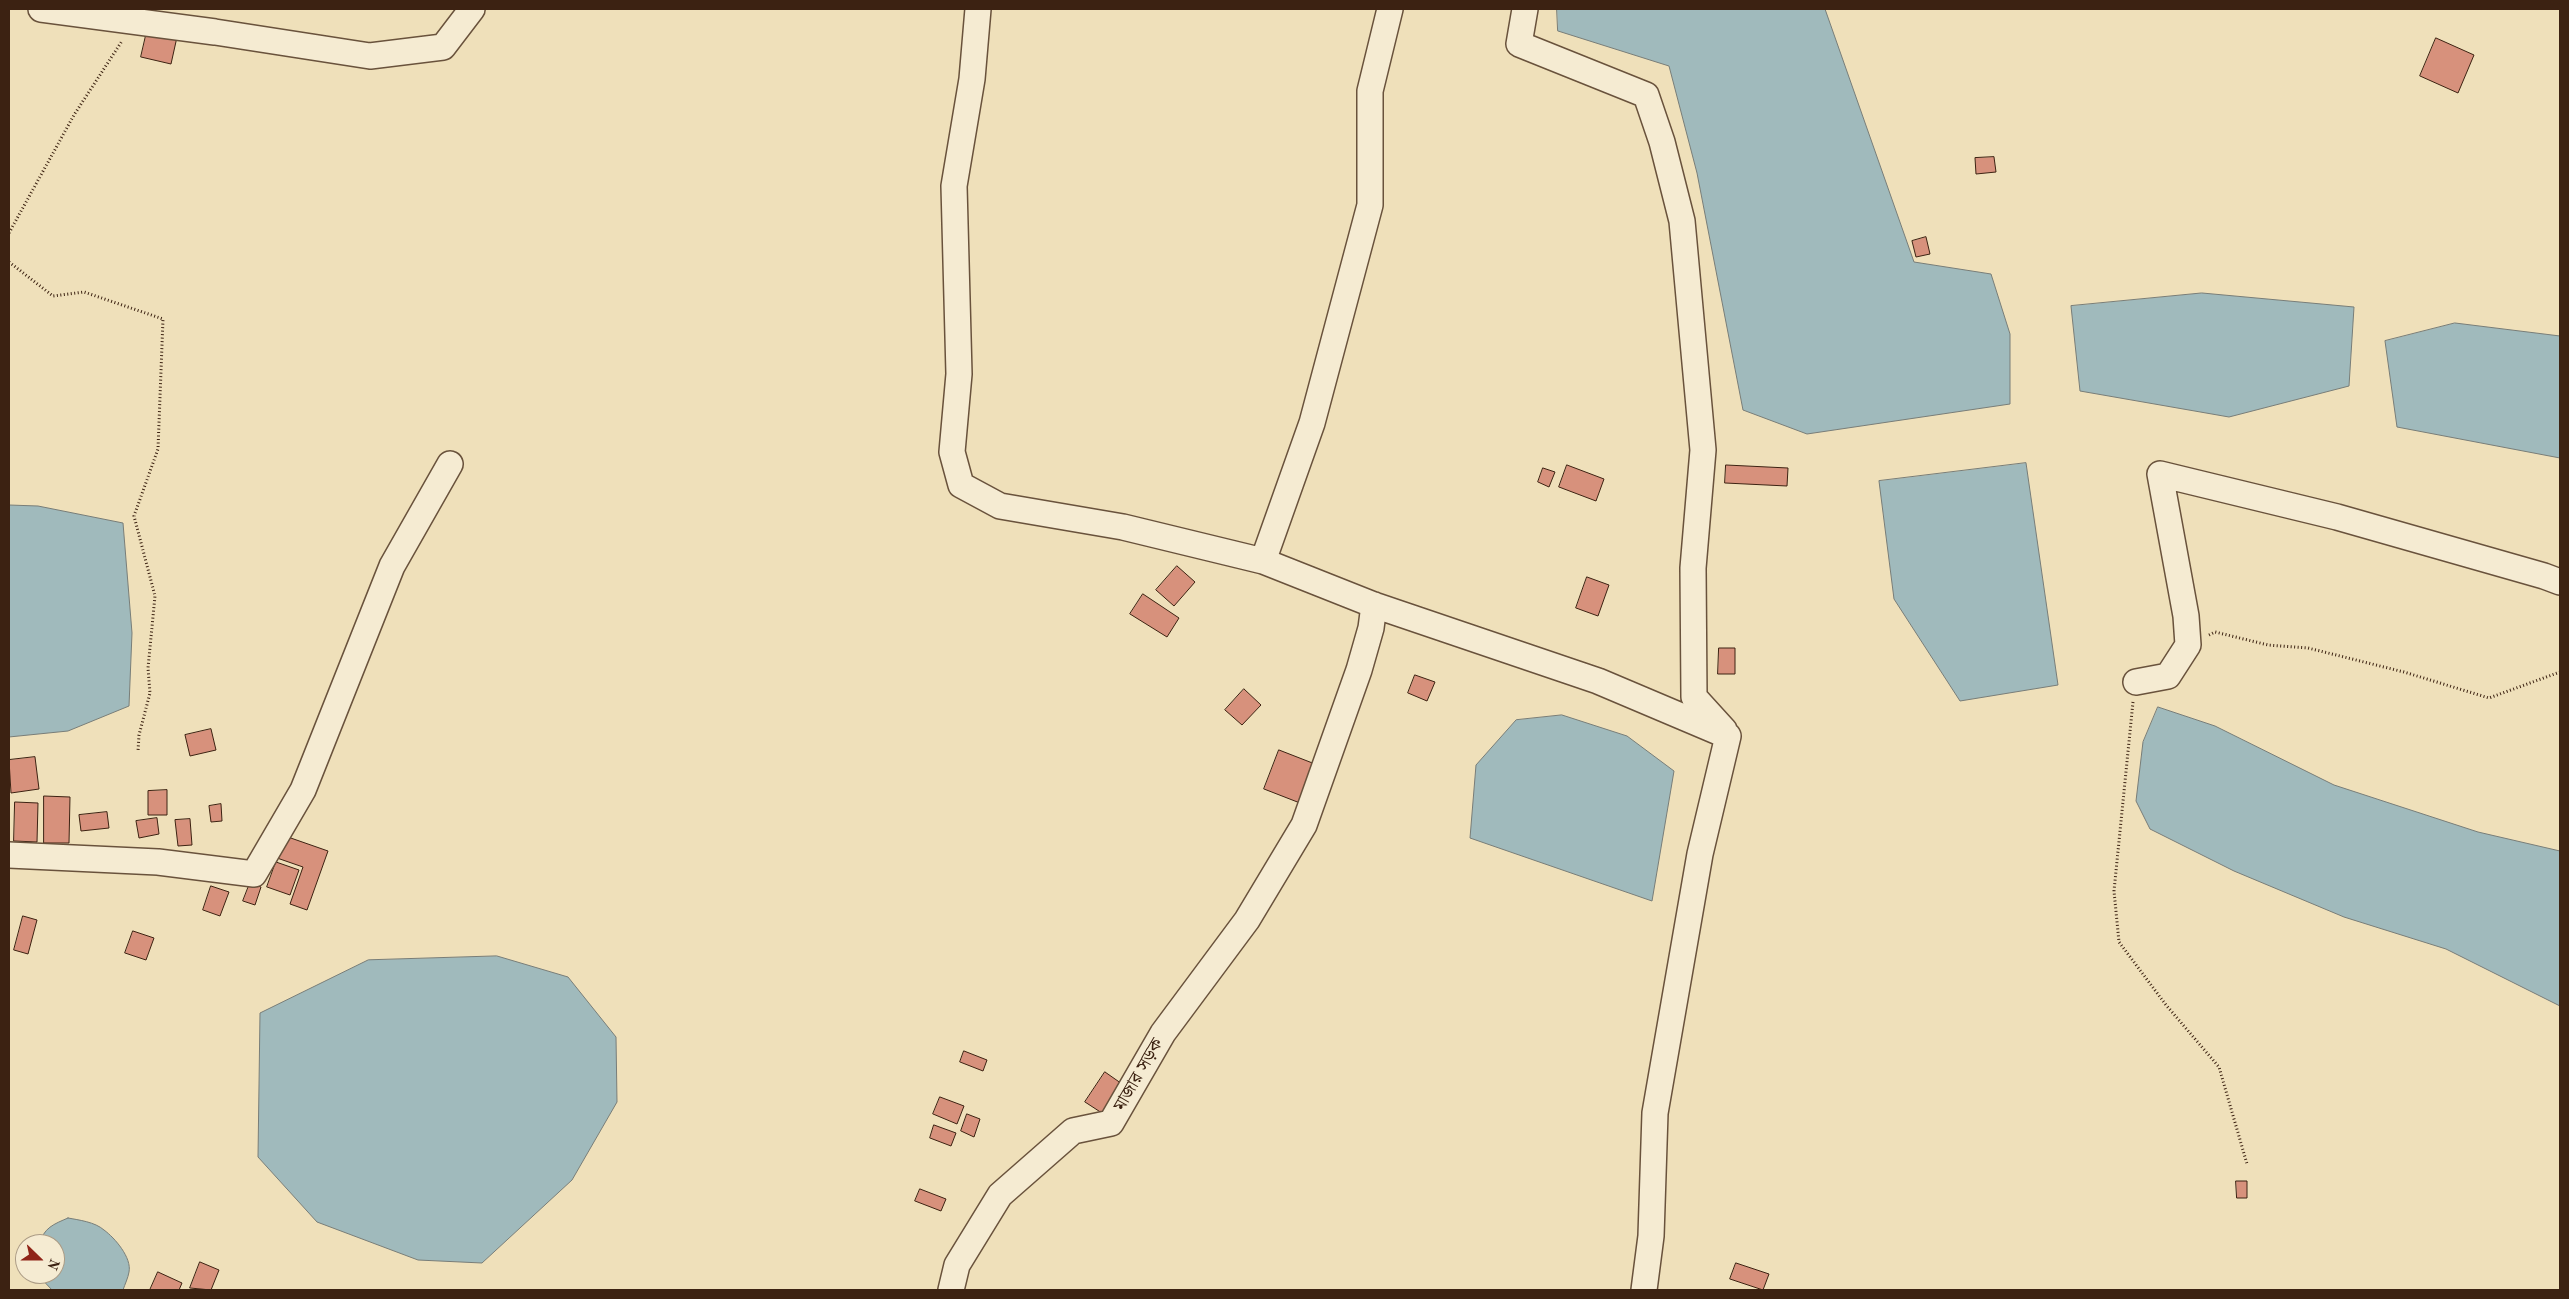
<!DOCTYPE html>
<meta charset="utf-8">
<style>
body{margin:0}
#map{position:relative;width:2569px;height:1299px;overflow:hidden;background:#efe0ba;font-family:"Old Standard TT",serif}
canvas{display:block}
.frame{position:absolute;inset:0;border:10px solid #3c2212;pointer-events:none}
.north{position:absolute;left:15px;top:1234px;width:50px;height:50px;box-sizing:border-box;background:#f5ebd2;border:1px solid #ab9b85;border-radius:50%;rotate:112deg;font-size:14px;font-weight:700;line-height:20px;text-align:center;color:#3c2212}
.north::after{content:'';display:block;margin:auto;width:18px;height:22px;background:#8f2418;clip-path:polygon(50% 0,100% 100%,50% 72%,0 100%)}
</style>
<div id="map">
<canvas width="2569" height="1299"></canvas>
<div class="frame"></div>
<div class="north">N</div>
</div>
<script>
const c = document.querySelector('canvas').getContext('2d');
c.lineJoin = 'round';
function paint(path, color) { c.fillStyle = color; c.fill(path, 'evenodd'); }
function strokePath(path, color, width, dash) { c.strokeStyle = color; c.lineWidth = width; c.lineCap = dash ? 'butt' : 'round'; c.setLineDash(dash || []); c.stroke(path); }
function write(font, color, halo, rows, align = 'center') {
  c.font = font + ' "Old Standard TT","Noto Serif Bengali",serif'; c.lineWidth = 4.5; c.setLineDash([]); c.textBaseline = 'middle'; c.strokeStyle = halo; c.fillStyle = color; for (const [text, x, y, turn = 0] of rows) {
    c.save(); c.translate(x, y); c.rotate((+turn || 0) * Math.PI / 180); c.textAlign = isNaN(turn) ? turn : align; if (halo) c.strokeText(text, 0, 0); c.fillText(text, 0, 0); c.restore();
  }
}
const water = new Path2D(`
 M1557 9H1825L1914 262 1991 274 2010 334V404L1807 434 1743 410 1697 173 1669 66 1558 31Z
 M2202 293 2354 307 2349 386 2229 417 2080 391 2071 306Z
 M2455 323 2560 336V458L2397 427 2385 341Z
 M2026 463 2058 685 1960 701 1894 599 1879 481Z
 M9 505 38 506 123 523 132 633 129 706 68 731 9 737Z
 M2158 707 2215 726 2334 785 2478 832 2560 851V1006L2446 949 2344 917 2234 871 2150 829 2136 801 2143 742Z
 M1562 715 1627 736 1674 771 1652 901 1470 838 1476 765 1516 720Z
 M497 956 568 977 616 1037 617 1102 572 1180 482 1263 418 1260 317 1222 258 1157 260 1013 368 960Z
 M68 1218C79 1220 95 1222 104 1230 115 1238 132 1258 129 1272 128 1278 125 1284 123 1290H52L37 1274H55V1244H40C43 1228 54 1224 68 1218Z`);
paint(water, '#a0babc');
strokePath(water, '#787d78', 1);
const building = new Path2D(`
 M147 31 177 37 171 64 141 57Z
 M2436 38 2474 55 2458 93 2420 76Z
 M1994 157 1996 172 1976 174 1975 158Z
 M1926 237 1930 254 1916 257 1912 241Z
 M1567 465 1604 479 1596 501 1559 487Z
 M1726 465 1788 468 1787 486 1725 483Z
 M1543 468 1555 472 1549 487 1538 482Z
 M1177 566 1195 582 1174 606 1156 590Z
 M1587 577 1609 585 1598 616 1576 608Z
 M1143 594 1179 618 1167 637 1130 614Z
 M1719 648H1735V674H1718Z
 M1415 675 1435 682 1427 701 1408 693Z
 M1244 689 1261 705 1242 725 1225 710Z
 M211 729 216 750 190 756 185 735Z
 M1279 750 1315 764 1300 803 1264 789Z
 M35 757 39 789 11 793 9 760Z
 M167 790V815H148V791Z
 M44 796 70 797 69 843H44Z
 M15 802 38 803 37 842 14 841Z
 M221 804 222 821 211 822 209 806Z
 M107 812 109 828 81 831 79 815Z
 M157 818 159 834 139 838 136 821Z
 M190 819 192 845 178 846 175 820Z
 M285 836 328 851 307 910 290 904 303 867 277 858Z
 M276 862 299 870 290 895 267 887Z
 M250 883 261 887 255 905 243 901Z
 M211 886 229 892 220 916 203 910Z
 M23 916 37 920 28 954 14 950Z
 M133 931 154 938 146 960 125 953Z
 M964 1051 987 1060 983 1071 960 1062Z
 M1105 1072 1125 1086 1105 1115 1085 1102Z
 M940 1097 964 1106 957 1124 933 1114Z
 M967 1114 980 1119 974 1137 961 1131Z
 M934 1125 956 1133 951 1146 930 1138Z
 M2236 1181H2247V1198H2237Z
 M920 1189 946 1199 941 1211 915 1201Z
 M200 1262 219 1270 211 1290 190 1288Z
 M1736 1263 1769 1274 1763 1290 1730 1279Z
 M158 1272 182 1283 179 1290H150Z`);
paint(building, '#d7917c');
strokePath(building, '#3c2212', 1);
const minor = new Path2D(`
 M41 9 215 32 370 56 443 47 472 9
 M978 9 972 79 954 186 959 374 952 452 961 485 1000 506 1123 527 1263 561 1374 605 1598 681 1728 736
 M1525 9 1519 44 1646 95 1662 142 1682 221 1703 450 1693 568 1694 697 1724 730
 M1263 561 1312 423 1370 205V91L1390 9
 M2136 682 2168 676 2188 645 2186 616 2160 474 2337 517 2544 576 2560 582
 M9 855 158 862 254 874 303 790 392 566 450 464
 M951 1290 957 1265 1000 1195 1073 1131 1111 1123 1163 1033 1247 920 1304 825 1359 670 1371 628 1374 605
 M1644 1290 1651 1236 1655 1113 1700 854 1728 736`);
strokePath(minor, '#69523c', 28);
strokePath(new Path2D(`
 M9 233 74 115 122 41
 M9 262 53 296 84 292 163 319 158 449 134 516 155 596 148 668 150 693 139 735 138 751
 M2209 635 2215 632 2268 645 2308 648 2404 672 2489 698 2560 672
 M2133 702 2114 891 2119 942 2166 1005 2219 1067 2247 1164`), '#3c2212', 3, [1, 2.5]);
strokePath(minor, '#f5ebd2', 25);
write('18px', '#3c2212', '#f5ebd2', [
 ["মাজার সড়ক",1139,1075,-60]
]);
</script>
